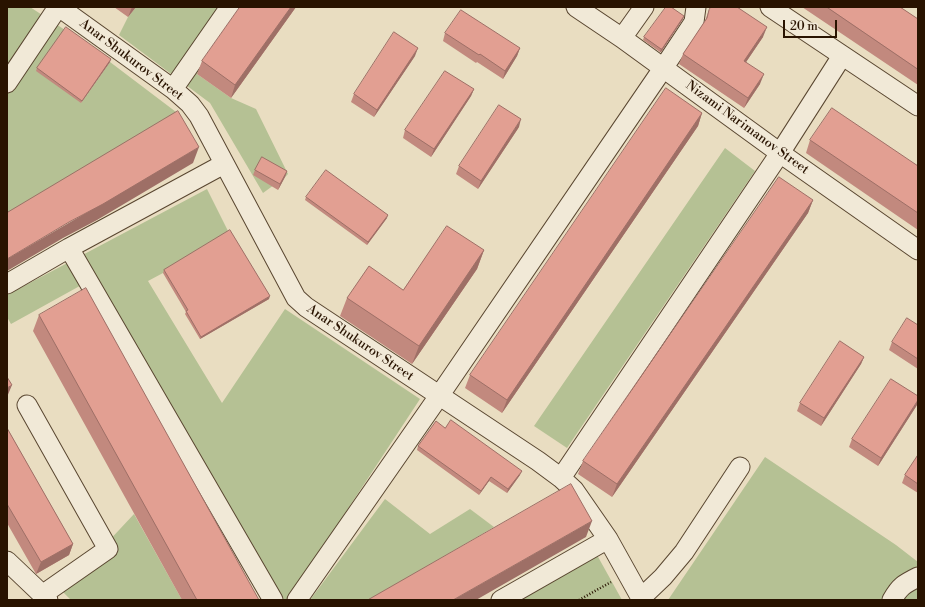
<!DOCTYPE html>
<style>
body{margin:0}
#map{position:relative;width:925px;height:607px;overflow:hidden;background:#e9ddc1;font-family:"Libre Bodoni",serif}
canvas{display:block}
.frame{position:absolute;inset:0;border:8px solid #291300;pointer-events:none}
.scale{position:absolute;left:783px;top:20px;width:54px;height:18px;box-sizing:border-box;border:2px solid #291300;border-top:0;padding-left:5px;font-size:12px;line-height:14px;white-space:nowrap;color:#291300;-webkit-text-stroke:3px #f1e9d7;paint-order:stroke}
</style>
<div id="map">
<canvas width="925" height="607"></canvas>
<div class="frame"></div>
<div class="scale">20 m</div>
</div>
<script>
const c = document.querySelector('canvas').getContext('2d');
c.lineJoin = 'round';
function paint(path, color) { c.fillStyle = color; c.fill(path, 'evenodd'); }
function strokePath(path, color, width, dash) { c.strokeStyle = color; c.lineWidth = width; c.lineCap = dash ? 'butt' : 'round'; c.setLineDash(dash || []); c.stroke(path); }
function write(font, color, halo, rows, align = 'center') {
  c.font = font + ' "Libre Bodoni",serif'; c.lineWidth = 4; c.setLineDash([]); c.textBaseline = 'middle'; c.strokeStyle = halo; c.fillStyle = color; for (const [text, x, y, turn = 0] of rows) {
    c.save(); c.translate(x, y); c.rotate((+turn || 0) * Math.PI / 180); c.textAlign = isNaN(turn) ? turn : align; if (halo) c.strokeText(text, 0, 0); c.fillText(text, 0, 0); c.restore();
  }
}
paint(new Path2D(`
 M7 7H30L65 30 81 103 110 62 180 115 7 225Z
 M136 7H245L197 74 231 98 256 109 288 174 285 177 263 193 210 103 119 35 128 17Z
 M725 148 755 171 567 448 534 426Z
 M207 189 229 233 163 273 148 281 222 403 285 309 420 399 288 600H282L96 277 11 324 7 317V295Z
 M765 457 896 545 918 562V600H668Z
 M385 499 430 534 470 509 494 527 371 600H310Z
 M134 514 182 600H71L62 591Z
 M597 555 622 600H521Z`), '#b5c194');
const minor = new Path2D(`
 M59 7 173 89 190 104 199 116 296 298 306 307 538 461 561 478 574 490 608 539 642 600
 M576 7 622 38 780 153 918 250
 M770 7 918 106
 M622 38 644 7
 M7 83 58 7
 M173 89 230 7
 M69 248 273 600
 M7 284 69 248 224 164
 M27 405 108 549 42 595
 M561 478 780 153 842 56
 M7 561 48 600
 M641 598 663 577 684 552 740 467
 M297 600 439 396 664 67 694 22 696 7
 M501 600 608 539
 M892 600C900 586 904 584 918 577`);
strokePath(minor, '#594630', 21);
strokePath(new Path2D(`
 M579 600 611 582`), '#291300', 2.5, [1, 2]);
strokePath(minor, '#f1e9d7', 19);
paint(new Path2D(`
 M114 7H136L128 17Z
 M240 7H296L231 98 197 74 202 61Z
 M802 7H900L918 19V85Z
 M709 10 763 37 746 62 760 84 744 108 679 64 683 54 705 21Z
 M684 16 683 19 661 52H660L643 40 644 37Z
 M445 33 520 48 517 56 503 79 477 62 476 63 443 41Z
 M415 56 374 117 351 102 354 94Z
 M110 62 81 103 36 71 37 68Z
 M474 89 471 96 431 157 403 138 405 130Z
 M702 113 698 126 502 413 465 388 470 375Z
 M519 127 478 189 456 174 459 166Z
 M810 140 918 166V230L806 153Z
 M255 170 287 171 285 177 278 190 253 175Z
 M306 197 387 218 367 245 305 200Z
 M813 200 808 213 612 497 578 474 583 461Z
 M484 250 477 269 412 364 340 316 347 298 403 290Z
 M164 270 269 299 200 339 185 314 186 312 163 273Z
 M39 315 259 600H182L33 331Z
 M918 325V369L889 350 892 342Z
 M864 357 861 364 821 426 797 411 800 403Z
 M917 405 878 466 849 447 852 439Z
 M7 428 73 544 69 555 36 574 7 523Z
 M445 428 520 475 507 493 489 481 479 495 417 450 418 446Z
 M918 455V493L902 483 905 475Z`), '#c2897e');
paint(new Path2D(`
 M132 7H136L128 17Z
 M291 7H296L231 98 235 85Z
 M684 16 683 19 661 52H660L661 49Z
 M767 27 763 37 740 71 744 61Z
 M418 48 415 56 374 117 377 110Z
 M520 48 517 56 503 79 505 71Z
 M111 59 110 62 81 103 82 101Z
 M764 74 760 84 744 108 748 98Z
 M474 89 471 96 431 157 434 149Z
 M702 113 698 126 502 413 507 400Z
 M521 119 519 127 478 189 481 181Z
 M199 147 193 163 97 220 63 238 7 271V259Z
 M287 171 285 177 278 190 280 184Z
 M813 200 808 213 612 497 617 484Z
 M388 215 387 218 367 245 368 242Z
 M484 250 477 269 412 364 419 346Z
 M270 296 269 299 200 339 201 337Z
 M864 357 861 364 821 426 824 418Z
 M12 385 7 397V388Z
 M918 400 917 405 878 466 881 458Z
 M522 471 520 475 507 493 508 489Z
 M491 477 489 481 479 495 481 491Z
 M592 521 586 537 476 600H453Z
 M73 544 69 555 36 574 41 562Z`), '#9e6f66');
const building = new Path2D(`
 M240 7H291L235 85 202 61Z
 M666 7H671L684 16 662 49H661L644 37Z
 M711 7H737L767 27 744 61 764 74 748 98 683 54 707 18 709 10Z
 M827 7H900L918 19V69Z
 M461 10 520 48 505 71 480 54 479 55 445 33Z
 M66 27 111 59 82 101 37 68Z
 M394 32 418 48 377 110 354 94Z
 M445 71 474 89 434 149 405 130Z
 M666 88 702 113 507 400 470 375Z
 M499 105 521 119 481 181 459 166Z
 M832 108 918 166V213L810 140Z
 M178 111 199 147 103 204 69 222 7 259V213Z
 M262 157 287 171 280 184 255 170Z
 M326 170 388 215 368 242 306 197Z
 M779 177 813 200 617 484 583 461Z
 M447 226 484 250 419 346 347 298 369 266 403 290Z
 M230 230 270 296 201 337 186 311 188 310 164 270Z
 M86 288 259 600H197L39 315Z
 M907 318 918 325V359L892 342Z
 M840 341 864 357 824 418 800 403Z
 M7 377 12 385 7 388Z
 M891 379 918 396V400L881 458 852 439Z
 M451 420 522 471 508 489 491 477 481 491 418 446 436 421 445 428Z
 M7 428 73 544 41 562 7 504Z
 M918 455V484L905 475Z
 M571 484 592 521 453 600H368Z`);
paint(building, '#e29f92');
strokePath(building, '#9e6f66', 1);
write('13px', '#291300', '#f1e9d7', [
 ["Anar Shukurov Street",131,60,37],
 ["Nizami Narimanov Street",747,128,36],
 ["Anar Shukurov Street",360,343,34]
]);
</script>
